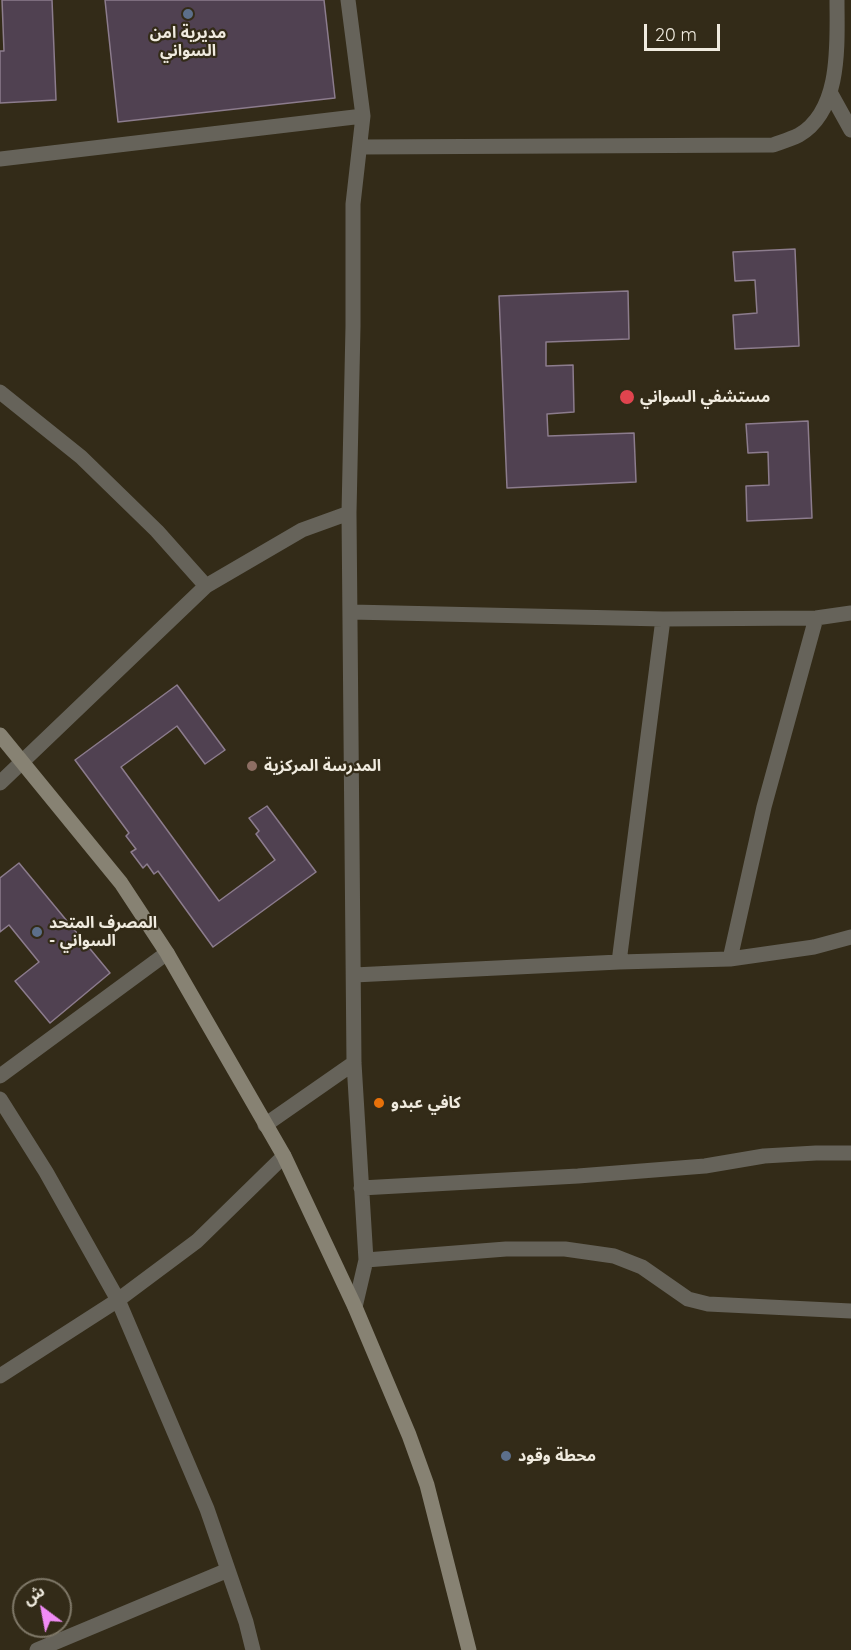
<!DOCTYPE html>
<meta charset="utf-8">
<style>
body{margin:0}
#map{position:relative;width:851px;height:1650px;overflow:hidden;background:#332b18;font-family:Quicksand,"Noto Sans Arabic",sans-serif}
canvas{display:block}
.north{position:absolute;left:12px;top:1578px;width:60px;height:60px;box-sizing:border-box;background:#332b18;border:2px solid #7f7868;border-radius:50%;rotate:328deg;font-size:16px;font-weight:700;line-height:24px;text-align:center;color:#f0ebdf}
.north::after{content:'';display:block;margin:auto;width:21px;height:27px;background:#f08bf5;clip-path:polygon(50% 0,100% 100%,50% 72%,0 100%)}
.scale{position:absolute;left:644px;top:24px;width:76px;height:27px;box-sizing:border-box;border:3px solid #f0ebdf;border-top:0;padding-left:8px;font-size:18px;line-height:21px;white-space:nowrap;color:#f0ebdf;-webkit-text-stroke:4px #332b18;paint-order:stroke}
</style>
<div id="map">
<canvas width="851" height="1650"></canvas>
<div class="north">ش</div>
<div class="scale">20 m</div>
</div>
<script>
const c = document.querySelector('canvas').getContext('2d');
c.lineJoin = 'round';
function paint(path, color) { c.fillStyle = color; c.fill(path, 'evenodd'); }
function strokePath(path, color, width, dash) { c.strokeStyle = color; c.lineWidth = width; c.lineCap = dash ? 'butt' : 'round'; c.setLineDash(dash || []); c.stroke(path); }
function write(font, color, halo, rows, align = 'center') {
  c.font = font + ' Quicksand,"Noto Sans Arabic",sans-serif'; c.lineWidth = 4.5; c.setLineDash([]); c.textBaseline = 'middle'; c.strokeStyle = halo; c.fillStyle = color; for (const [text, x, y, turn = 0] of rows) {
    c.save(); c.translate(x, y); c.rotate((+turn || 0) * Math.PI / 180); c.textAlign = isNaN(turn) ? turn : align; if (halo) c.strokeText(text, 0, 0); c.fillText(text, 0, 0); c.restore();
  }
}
const building = new Path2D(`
 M2 0H52L56 100 0 103V51H4Z
 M105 0H324L335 98 118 122Z
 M795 249 799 346 735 349 733 315 757 313 755 280 735 281 733 252Z
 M628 291 629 339 546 342V366L573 365 574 412 547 414 548 436 634 433 636 482 507 488 499 296Z
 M808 421 812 518 747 521 746 486 769 485 768 452 748 453 746 424Z
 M177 685 225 750 205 764 177 726 121 767 219 901 275 860 256 834 259 831 249 818 267 806 316 872 213 947 158 871 154 874 147 864 143 868 131 852 136 849 126 836 129 833 75 760Z
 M19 863 110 973 50 1023 15 981 39 962 9 925 0 932V878Z`);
paint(building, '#504151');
strokePath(building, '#8c7c8d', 1.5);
strokePath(new Path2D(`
 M348 0 363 116 353 204V326L349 513 354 1063 366 1260 355 1307
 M831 94 851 130
 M360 147 773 145C781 142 791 139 799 135 842 110 837 42 837 0
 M0 159 363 116
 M0 392 81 457 157 531 206 586
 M351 612 663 619 816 618 851 613
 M0 783 206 586 302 530 349 513
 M730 959 764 807 816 618
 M619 962 730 959 814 947 851 937
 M354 975 619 962 663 619
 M0 1076 167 953
 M0 1099 46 1172 118 1300 207 1509 246 1622 253 1650
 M265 1125 354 1063
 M361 1188 578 1176 705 1166 764 1156 816 1153H851
 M366 1260 506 1249H565L614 1256 642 1267 688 1299 708 1304 851 1311
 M0 1376 118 1300 197 1241 284 1156
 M37 1650 228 1570`), '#66635a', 15);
strokePath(new Path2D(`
 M0 735 121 883 167 953 284 1156 355 1307 409 1435 427 1485 469 1650`), '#878273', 15);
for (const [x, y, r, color] of [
 [188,14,6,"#5c6f8a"],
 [627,397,8,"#e0444e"],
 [252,766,6,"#8d6e63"],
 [37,932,6,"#5c6f8a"],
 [379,1103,6,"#e8710a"],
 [506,1456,6,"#5c6f8a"]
]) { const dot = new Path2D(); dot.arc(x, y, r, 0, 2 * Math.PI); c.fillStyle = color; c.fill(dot); strokePath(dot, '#332b18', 2); }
write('bold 16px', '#f0ebdf', '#332b18', [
 ["مديرية امن",188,33,"center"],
 ["السواني",188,51,"center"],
 ["مستشفي السواني",640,397],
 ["المدرسة المركزية",264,766],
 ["المصرف المتحد",49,923],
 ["- السواني",49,941],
 ["كافي عبدو",391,1103],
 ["محطة وقود",518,1456]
], 'left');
</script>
